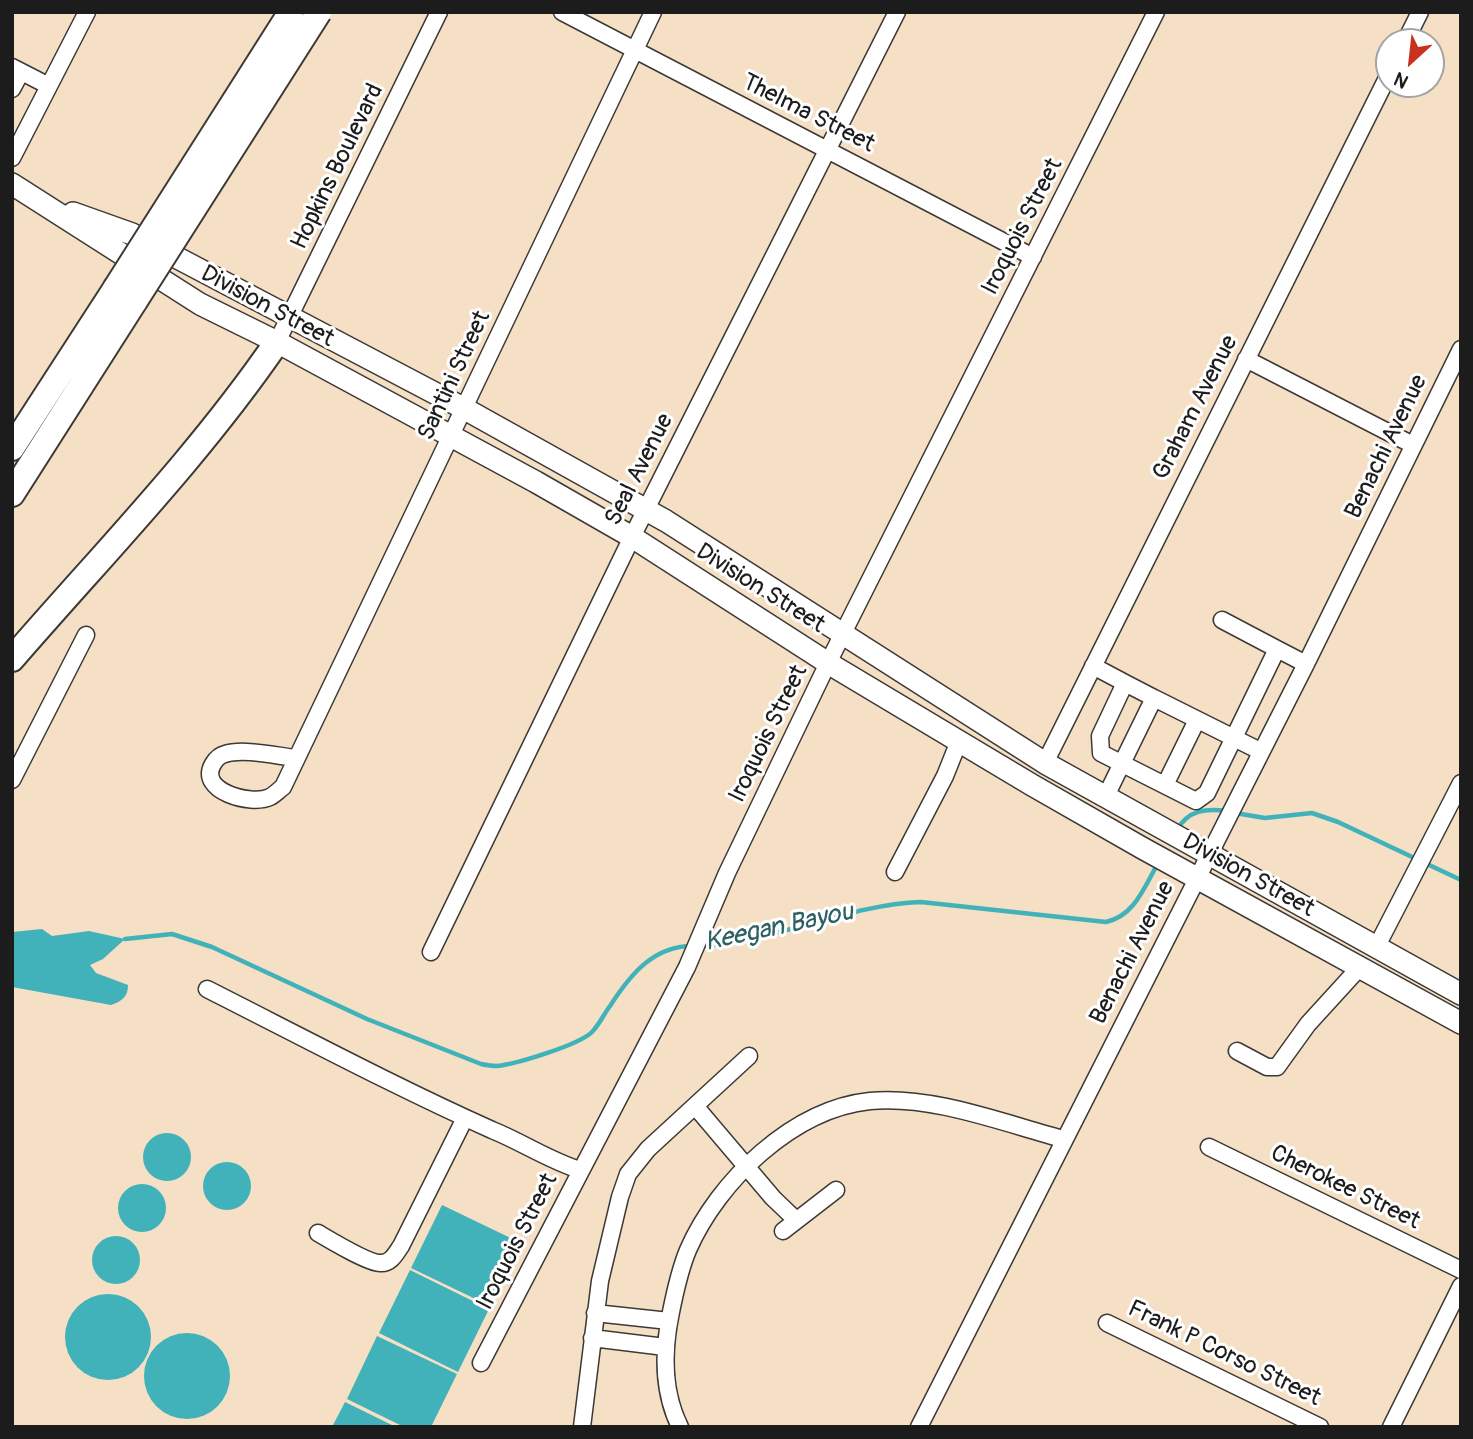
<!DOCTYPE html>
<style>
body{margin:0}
#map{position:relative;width:1473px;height:1439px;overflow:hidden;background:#f5dfc5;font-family:Pangolin,sans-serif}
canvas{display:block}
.frame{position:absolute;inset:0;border:14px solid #1c1c1c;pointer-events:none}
.north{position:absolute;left:1375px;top:28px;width:70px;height:70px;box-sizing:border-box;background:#fff;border:2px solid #a4a4a4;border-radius:50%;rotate:207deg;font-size:19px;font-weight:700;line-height:28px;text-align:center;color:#1c1c1c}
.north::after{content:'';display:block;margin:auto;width:24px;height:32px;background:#c8321e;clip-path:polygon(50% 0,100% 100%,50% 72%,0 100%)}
</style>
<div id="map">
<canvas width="1473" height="1439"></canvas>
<div class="frame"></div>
<div class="north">N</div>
</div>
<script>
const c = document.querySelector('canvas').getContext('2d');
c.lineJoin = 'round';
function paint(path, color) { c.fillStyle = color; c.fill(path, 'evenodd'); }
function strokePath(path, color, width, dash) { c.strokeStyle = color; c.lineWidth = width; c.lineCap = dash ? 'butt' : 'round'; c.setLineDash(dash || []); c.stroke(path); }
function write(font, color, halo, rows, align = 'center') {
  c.font = font + ' Pangolin,sans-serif'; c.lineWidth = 6; c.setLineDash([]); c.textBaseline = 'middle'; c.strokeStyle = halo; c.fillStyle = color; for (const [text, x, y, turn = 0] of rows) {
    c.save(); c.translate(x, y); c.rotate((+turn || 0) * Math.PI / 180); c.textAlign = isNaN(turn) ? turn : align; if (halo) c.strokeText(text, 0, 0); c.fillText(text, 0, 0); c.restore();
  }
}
paint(new Path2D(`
 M42 929 52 936 89 931 125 939 103 959 90 965 96 973 128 985C128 997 122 1001 111 1005L12 987V932Z
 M143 1157a24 24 0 1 1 48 0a24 24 0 1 1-48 0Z
 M203 1186a24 24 0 1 1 48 0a24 24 0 1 1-48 0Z
 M118 1208a24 24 0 1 1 48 0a24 24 0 1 1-48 0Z
 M442 1205 521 1243 490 1306 411 1268Z
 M92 1260a24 24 0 1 1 48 0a24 24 0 1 1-48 0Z
 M410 1270 489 1309 458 1372 379 1333Z
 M65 1337a43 43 0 1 1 86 0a43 43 0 1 1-86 0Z
 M144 1376a43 43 0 1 1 86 0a43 43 0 1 1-86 0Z
 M377 1336 457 1374 431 1427H404L347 1399Z
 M345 1402 396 1427H332Z`), '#41b2b9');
strokePath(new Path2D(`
 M1235 813 1265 818 1312 813 1338 822 1461 880
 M1177 830C1188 810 1206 808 1227 811
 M125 939 172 934 212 947 367 1019 481 1064C486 1065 492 1066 497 1066 516 1064 579 1045 592 1032 599 1025 604 1014 610 1006 630 975 653 946 692 946
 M701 946C719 946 737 941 755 938 810 926 865 904 921 902L1106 922C1134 916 1144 888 1157 865`), '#41b2b9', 4.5);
const minor = new Path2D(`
 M562 12 1033 257
 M1405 42 1420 12
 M12 67 49 86
 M12 89 21 72
 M12 158 87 12
 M277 342 439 12
 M1246 359 1413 445
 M1222 620 1277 649
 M1093 666 1125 683 1100 736 1101 753 1196 801 1207 793 1277 649 1306 664
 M1125 683 1154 698
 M296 758C277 756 243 748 225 754 220 755 216 759 213 764 197 791 251 806 270 797 274 795 279 790 283 787L653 12
 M1045 763 1389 74
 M12 780 86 635
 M1165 785 1197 720
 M1106 796 1154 698 1260 751
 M895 872 945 776 959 741
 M1377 946 1461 783
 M431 952 632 537 897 12
 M207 989C302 1037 396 1087 492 1130 522 1142 550 1161 580 1170
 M1237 1051 1267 1067H1277L1308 1024 1360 967
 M695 1106 773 1198 796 1220
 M1209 1147 1461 1270
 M783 1231 836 1190
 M318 1233C330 1240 368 1263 380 1263 391 1264 396 1253 401 1246L465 1118
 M595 1313 669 1321
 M1107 1323 1320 1427
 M592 1338 665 1347
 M481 1363 687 967 727 873 828 663 1156 12
 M582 1427 600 1281 620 1197 628 1174 648 1149 749 1056
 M680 1427C662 1391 663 1350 671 1312 675 1292 680 1269 688 1250 718 1181 793 1109 870 1101 932 1095 1003 1123 1063 1139
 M919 1427 1306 664 1461 349
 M1391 1427 1461 1286`);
const major = new Path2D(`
 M12 184 200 304 277 342 536 482 632 537 828 663 1032 785 1144 849 1461 1023
 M73 213 132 234 465 409 666 521 1045 763 1461 994`);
const highway = new Path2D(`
 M12 448 115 289
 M12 494 135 301
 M12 659C102 555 199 456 277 342`);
strokePath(minor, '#3d3935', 19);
strokePath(major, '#3d3935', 24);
strokePath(highway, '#3d3935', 28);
strokePath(minor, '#fff', 16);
strokePath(major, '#fff', 21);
strokePath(highway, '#fff', 24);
const highwayBridge = new Path2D(`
 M115 289 291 12
 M135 301 319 12`);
strokePath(highwayBridge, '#3d3935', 28, []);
strokePath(highwayBridge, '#fff', 24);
write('24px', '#1c1c1c', '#fff', [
 ["Thelma Street",808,114,27],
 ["Hopkins Boulevard",338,167,-64],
 ["Iroquois Street",1023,227,-63],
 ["Division Street",267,307,28],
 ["Santini Street",455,376,-65],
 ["Graham Avenue",1196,408,-63],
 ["Benachi Avenue",1387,447,-64],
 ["Seal Avenue",640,470,-63],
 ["Division Street",760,589,32],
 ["Iroquois Street",769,734,-64],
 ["Division Street",1248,876,29],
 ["Benachi Avenue",1133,953,-63],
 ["Cherokee Street",1345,1188,26],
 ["Iroquois Street",518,1242,-63],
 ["Frank P Corso Street",1224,1354,26]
]);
write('italic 26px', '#2d6063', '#fff', [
 ["Keegan Bayou",779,928,-12]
]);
</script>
